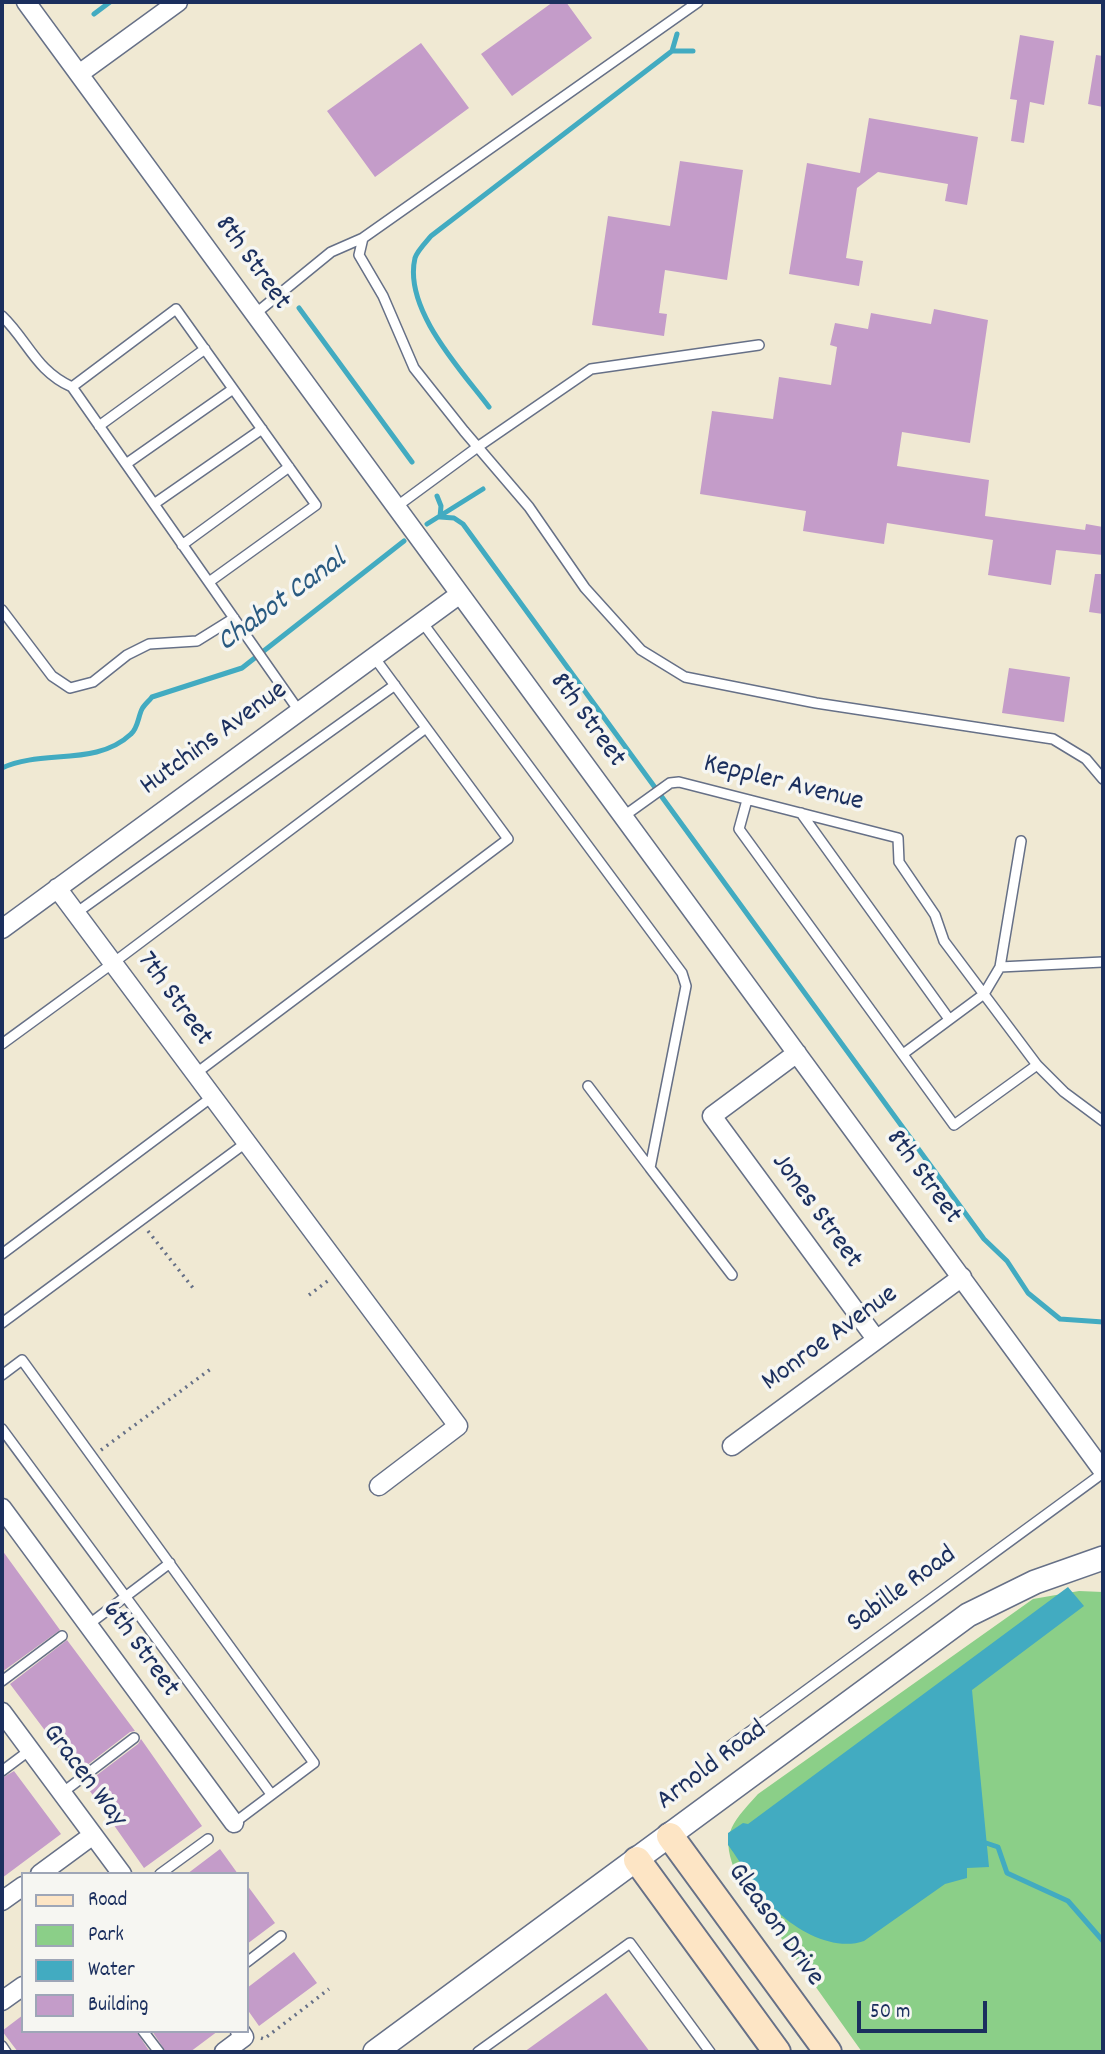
<!DOCTYPE html>
<style>
body{margin:0}
#map{position:relative;width:1105px;height:2054px;overflow:hidden;background:#f0e9d3;font-family:Dekko,sans-serif}
canvas{display:block}
.frame{position:absolute;inset:0;border:4px solid #1b2f5e;pointer-events:none}
.legend{position:absolute;left:21px;top:1872px;width:228px;height:161px;box-sizing:border-box;background:#f6f6f2;border:2px solid #9ea6b7;margin:0;padding:9px 12px;list-style:none;font-size:21px;color:#1b2f5e}
.legend li{display:flex;align-items:center;gap:14px;height:35px}
.legend b{width:35px;border:2px solid #9ea6b7}
.scale{position:absolute;left:857px;top:2001px;width:130px;height:32px;box-sizing:border-box;border:4px solid #1b2f5e;border-top:0;padding-left:9px;font-size:21px;line-height:24px;white-space:nowrap;color:#1b2f5e;-webkit-text-stroke:5px #f6f6f2;paint-order:stroke}
</style>
<div id="map">
<canvas width="1105" height="2054"></canvas>
<div class="frame"></div>
<ul class="legend">
<li><b style="height:9px;background:#fde5c5"></b>Road</li>
<li><b style="height:19px;background:#8bcf88"></b>Park</li>
<li><b style="height:19px;background:#42abc1"></b>Water</li>
<li><b style="height:19px;background:#c49cc9"></b>Building</li>
</ul>
<div class="scale">50 m</div>
</div>
<script>
const c = document.querySelector('canvas').getContext('2d');
c.lineJoin = 'round';
function paint(path, color) { c.fillStyle = color; c.fill(path, 'evenodd'); }
function strokePath(path, color, width, dash) { c.strokeStyle = color; c.lineWidth = width; c.lineCap = dash ? 'butt' : 'round'; c.setLineDash(dash || []); c.stroke(path); }
function write(font, color, halo, rows, align = 'center') {
  c.font = font + ' Dekko,sans-serif'; c.lineWidth = 7; c.setLineDash([]); c.textBaseline = 'middle'; c.strokeStyle = halo; c.fillStyle = color; for (const [text, x, y, turn = 0] of rows) {
    c.save(); c.translate(x, y); c.rotate((+turn || 0) * Math.PI / 180); c.textAlign = isNaN(turn) ? turn : align; if (halo) c.strokeText(text, 0, 0); c.fillText(text, 0, 0); c.restore();
  }
}
paint(new Path2D(`
 M1079 1591 1103 1592V2052H862L737 1876C720 1835 729 1826 758 1794L1033 1599Z`), '#8bcf88');
paint(new Path2D(`
 M1068 1587 1084 1606 972 1690 989 1867 967 1868V1878L945 1884 864 1941C836 1951 801 1933 780 1914 763 1900 742 1864 728 1845V1833L743 1823 748 1824Z`), '#42abc1');
strokePath(new Path2D(`
 M94 14 110 2
 M672 51 677 34
 M299 308 412 462
 M489 407C461 370 403 309 415 258 417 251 426 242 431 236L672 51H693
 M437 496 441 506 440 517
 M440 517 454 518 463 524 984 1239 1007 1261 1028 1293 1060 1319 1103 1322
 M427 524 483 489
 M2 768C42 749 96 767 131 734 138 728 138 717 142 709 144 705 149 701 152 697L242 668 404 541
 M983 1842 998 1847 1007 1873 1068 1901 1103 1941`), '#42abc1', 5);
paint(new Path2D(`
 M553 2H566L592 38 512 96 481 54Z
 M1020 35 1054 41 1044 105 1030 102 1024 143 1011 141 1017 100 1010 99Z
 M421 43 469 108 375 177 327 111Z
 M1096 55 1103 56V107L1088 104Z
 M869 118 978 137 967 205 945 201 948 184 878 172 857 188 846 258 863 261 859 286 789 274 807 163 860 173Z
 M680 161 743 170 727 280 665 270 659 313 667 314 664 336 592 325 608 216 670 226Z
 M934 309 988 320 970 443 902 432 897 466 989 480 985 516 1085 530 1086 524 1103 527V555L1056 550 1051 585 988 575 993 540 887 523 884 544 803 531 806 511 700 494 712 411 773 419 779 377 831 385 837 347 830 345 835 323 868 329 871 313 931 324Z
 M1095 574H1103V614L1089 612Z
 M1009 668 1070 677 1064 722 1002 713Z
 M2 1550 60 1630 2 1672Z
 M67 1640 135 1731 130 1732 77 1773 10 1684Z
 M141 1739 202 1826 144 1868 85 1784 138 1744Z
 M14 1771 61 1834 2 1878V1778Z
 M220 1849 238 1874H187Z
 M247 1885 275 1923 247 1944Z
 M294 1952 317 1983 259 2026 247 2009V1988Z
 M606 1993 650 2052H524Z
 M23 2015V2031H136L150 2052H18L2 2031Z
 M152 2031H218L190 2052H166Z`), '#c49cc9');
const service = new Path2D(`
 M698 2 363 238 359 255 383 296 414 368 464 431 529 507 585 588 641 650 685 677 816 703 1053 739 1086 759 1103 779
 M255 314 331 252 363 238
 M2 316C28 341 36 371 72 387
 M99 426 205 349
 M126 464 233 389
 M154 504 262 429
 M396 507 479 446 591 369 759 345
 M182 545 289 467
 M209 582 316 505 176 309 72 387 299 711
 M2 610 52 676 70 688 93 682 127 655 149 644 197 641 234 618
 M422 622 682 973 686 986 650 1168 732 1275
 M747 800 739 829 954 1125 1037 1065
 M801 813 949 1019
 M624 816 670 783 679 782 898 838 899 862 935 915 944 941 1037 1065 1064 1092 1103 1121
 M76 913 395 685
 M1000 967 1103 962
 M2 1044 113 963 426 728
 M903 1054 984 994 1000 967 1021 841
 M195 1074 508 839 374 657
 M588 1086 650 1168
 M2 1254 212 1097
 M2 1323 247 1142
 M2 1375 22 1360 314 1763 234 1823
 M2 1429 271 1794
 M88 1625 170 1563
 M2 1681 62 1636
 M730 1746 1103 1473
 M2 1771 30 1750
 M62 1793 134 1738
 M160 1874 208 1839
 M247 1962 281 1936
 M143 2031 159 2052
 M2 2046 6 2052
 M478 2052 630 1943 710 2052`);
const minor = new Path2D(`
 M26 2 1103 1471
 M79 74 178 2
 M57 888 458 1426 379 1486
 M2 929 460 594
 M797 1053 712 1116 876 1339
 M732 1446 962 1277
 M2 1508 234 1823
 M2 1712 122 1874
 M40 1874 93 1835
 M2 1901 23 1886
 M2 2001 23 1986
 M224 2052 244 2037 240 2031`);
const tertiary = new Path2D(`
 M375 2052 968 1615 1035 1582 1103 1558`);
const secondary = new Path2D(`
 M670 1836 828 2052
 M637 1860 777 2052`);
strokePath(service, '#667087', 12);
strokePath(minor, '#667087', 21);
strokePath(tertiary, '#667087', 26);
strokePath(secondary, '#667087', 30);
strokePath(new Path2D(`
 M148 1231 193 1288
 M309 1295 329 1280
 M101 1450 212 1368
 M261 2038 264 2039 329 1989`), '#667087', 3.5, [2, 5]);
strokePath(service, '#fff', 9);
strokePath(minor, '#fff', 18);
strokePath(tertiary, '#fff', 23);
strokePath(secondary, '#fde5c5', 26);
write('28px', '#1b2f5e', '#f6f6f2', [
 ["8th Street",251,264,54],
 ["8th Street",586,721,54],
 ["Hutchins Avenue",215,740,-36],
 ["Keppler Avenue",783,785,14],
 ["7th Street",173,1000,54],
 ["8th Street",922,1178,54],
 ["Jones Street",815,1212,54],
 ["Monroe Avenue",831,1340,-36],
 ["Sabille Road",903,1591,-36],
 ["6th Street",139,1650,54],
 ["Arnold Road",713,1767,-37],
 ["Gracen Way",83,1777,53],
 ["Gleason Drive",774,1926,54]
]);
write('italic 30px', '#295a81', '#f6f6f2', [
 ["Chabot Canal",283,603,-36]
]);
</script>
